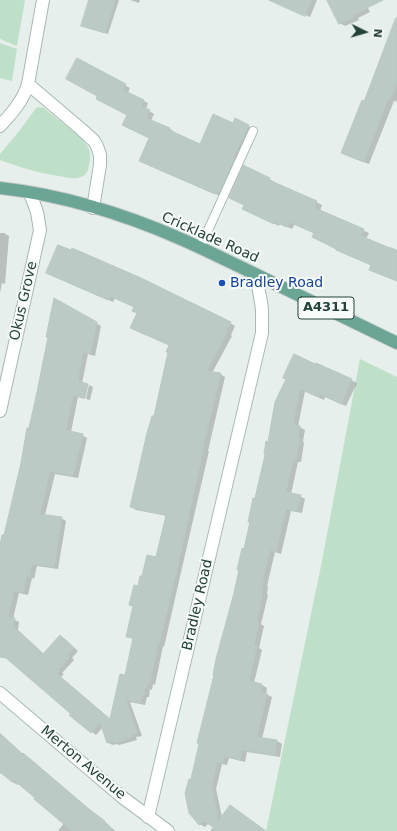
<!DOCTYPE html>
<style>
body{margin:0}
#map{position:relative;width:397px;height:831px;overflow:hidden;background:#e6efeb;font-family:"DejaVu Sans",sans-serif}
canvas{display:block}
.north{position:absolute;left:345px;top:12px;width:40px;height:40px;-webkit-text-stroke:3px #f7fbf9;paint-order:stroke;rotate:95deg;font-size:11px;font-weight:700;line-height:16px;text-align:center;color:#24423a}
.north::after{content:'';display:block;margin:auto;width:14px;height:18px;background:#24423a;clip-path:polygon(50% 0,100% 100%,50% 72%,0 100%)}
</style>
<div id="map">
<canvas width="397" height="831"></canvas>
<div class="north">N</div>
</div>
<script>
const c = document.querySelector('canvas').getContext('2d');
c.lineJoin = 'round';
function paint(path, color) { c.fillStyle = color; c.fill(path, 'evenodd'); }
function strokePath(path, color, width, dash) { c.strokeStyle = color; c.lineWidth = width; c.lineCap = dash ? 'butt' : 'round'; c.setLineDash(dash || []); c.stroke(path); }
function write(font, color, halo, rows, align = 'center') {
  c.font = font + ' "DejaVu Sans",sans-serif'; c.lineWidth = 4; c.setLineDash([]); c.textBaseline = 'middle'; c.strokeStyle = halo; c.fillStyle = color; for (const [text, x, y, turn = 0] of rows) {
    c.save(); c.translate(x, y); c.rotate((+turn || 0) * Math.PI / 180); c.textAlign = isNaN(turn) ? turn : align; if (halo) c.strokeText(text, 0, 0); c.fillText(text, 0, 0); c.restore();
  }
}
paint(new Path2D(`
 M0 0H25L17 46 0 39Z
 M0 43 17 49 12 81 0 78Z
 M40 107 44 108C57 120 78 132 87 146 92 152 90 159 89 166 88 173 84 177 77 178 71 179 65 177 59 176 38 173 19 167 0 160V154L20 130 36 108Z
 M360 359 397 377V831H266L321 566Z`), '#bfe0c8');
paint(new Path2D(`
 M92 0H119L108 34 86 27Z
 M130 0H140L139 3Z
 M269 0H317L310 17Z
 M329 0H364L370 12 358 18 359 20 345 26 340 23Z
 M397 42V99L396 102 394 101 369 164 348 156 342 153Z
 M77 59 130 88 128 93 148 103 146 109 154 114 151 121 170 129 175 132 174 133 200 145 233 124 248 126 253 129 220 196 145 163 150 138 128 115 99 96Z
 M269 179 275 182 274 183 322 205 320 211 369 233 366 239 389 249 390 247 397 250V281L376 272 372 265 337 250V249L315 233 295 224 292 229 280 224 279 226 249 212Z
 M0 233H4L9 236 5 284 2 283 0 293Z
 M47 273 230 323 235 326 231 335 232 336 212 373 220 374 225 377 208 451H209L182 568 164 647 163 646 155 685 153 684 152 690 150 689 149 697H147L145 705 130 702 142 736 136 737 137 740 119 745 117 744 113 745 108 743 103 727 96 735 92 732 71 715 72 713 0 651V562L49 337 55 299 101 326 95 356 88 354 82 383 87 384 84 399 78 397 71 432 82 435 87 438 78 478 55 474 45 515 61 518 66 521 58 569 37 566 34 579 32 578 28 595 19 593 13 619 19 622 18 630 44 654 61 637 65 639 78 651 72 658 74 660 62 673 64 674 61 677 111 720 126 676 134 640 128 636 134 607 131 605 143 577 157 558 167 516 136 510 131 507 154 417 170 345 138 313 135 307 115 298 113 302Z
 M317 364 357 383 346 406 325 397 324 400 305 391 298 426 305 430 303 441 304 443 301 462H298L291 494 300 496 305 499 302 513 291 511 281 554 275 552 267 586H268L267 594 268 595 261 624 264 626 259 648 262 650 254 683 262 685 267 688 266 694 272 697 262 739 277 741 282 744 280 757 247 752 245 762 229 758 227 765 222 764 216 789 222 817 258 831H220L209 823 205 827 199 824 192 780 255 499 269 443 276 403Z
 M89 385 93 387 90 400 86 399Z
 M0 733 23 754 28 757 95 814 109 825 108 826 115 831H58L64 823 19 783 18 785 12 782 2 772 0 774Z`), '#0003');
const building = new Path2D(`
 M89 0H115L105 33 81 26Z
 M269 0H312L305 16Z
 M327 0H383L353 15 354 17 339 24Z
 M396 18H397V82L390 100 388 99 364 162 341 153 362 100 364 101Z
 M77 58 126 84 123 90 144 100 141 106 150 110 146 118 170 128 169 130 200 144 213 114 233 123 235 118 249 125 234 156 235 157 234 161 219 194 216 192 215 194 139 161 149 138 122 125 127 115 96 99 97 96 66 79Z
 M243 165 270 178 269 180 317 201 315 208 364 229 361 236 397 251V281L369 270 371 265 336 250V249L312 237 314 233 289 222 287 227 275 222 274 224 242 209 244 205 229 198Z
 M58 245 71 250 72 248 141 278 231 322 226 331 227 332 207 371 221 373 203 447H204L178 565 159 645 158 644 150 683 148 682 147 688 145 687 144 695H142L141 703 126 700 137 733 132 735V737L114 743 113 741 107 743 100 722 91 733 69 715 71 714 6 658 0 657V545L2 535H4L21 463 27 428H29L37 392 48 337H46L54 298 97 322 90 354 83 352 78 381 88 384 85 398 73 395 66 430 83 434 73 476 50 471 40 514 62 517 54 567 32 564 30 577 27 576 23 592 14 591 8 617 15 618 13 626 43 654 60 635 74 648 67 655 70 657 58 670 60 671 57 674 110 719 120 674 125 675 133 638 126 637 133 606 129 605 134 585 138 586 140 576H142L147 555 156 557 166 515 130 507 147 433 152 416H154L168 352H166L169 345 130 328 137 313 132 311 134 307 110 296 108 300 46 273Z
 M294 354 315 364 316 363 352 379 341 404 320 394 318 397 300 389 293 424 300 426 298 439H300L296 460H293L286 492 301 495 297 511 286 509 276 552 270 550 262 582H264L262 590 263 591 257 621 259 622 254 645 257 646 249 681 262 684 261 692 267 693 257 737 277 740 275 755 242 750 240 760 224 756 222 763 217 762 212 786 218 821 230 805 266 831H211L213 827 204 821 199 825 189 813 185 793 189 779H191L199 744 197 743 214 675H213L216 659 234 593 239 570H237L242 548 244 549 250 522H248L253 498H255L265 455 264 454 266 441 268 442 275 402 286 379 283 378Z
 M0 734 22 754 23 753 90 810 105 821 104 822 115 831H72L34 799 35 798 14 780 12 782 0 772Z`);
paint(building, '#bbcac4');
strokePath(building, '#b8c9c2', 1);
const lane = new Path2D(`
 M200 248 253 131`);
const street = new Path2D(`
 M28 84 81 129 94 141 97 146 100 155V165L93 208
 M0 126C12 113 23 101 28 84L43 0
 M0 411 40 230 37 212 30 193
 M0 693 122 797 168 831
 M148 817 262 333V310L261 302 256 275`);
const primary = new Path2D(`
 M0 188C62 195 124 214 181 239 206 250 230 262 255 274 302 297 349 320 397 343`);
strokePath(lane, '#a8b8b2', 10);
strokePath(street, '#a8b8b2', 14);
strokePath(primary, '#c2cac8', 14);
strokePath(lane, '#fff', 8);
strokePath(street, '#fff', 12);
strokePath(primary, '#6aa596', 12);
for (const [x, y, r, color] of [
 [222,283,4,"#1a4fb4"]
]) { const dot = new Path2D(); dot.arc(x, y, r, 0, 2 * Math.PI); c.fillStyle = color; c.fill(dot); strokePath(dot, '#f7fbf9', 1.5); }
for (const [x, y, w] of [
 [326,308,56]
]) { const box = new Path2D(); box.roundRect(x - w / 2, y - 11, w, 22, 3); c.fillStyle = '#f7fbf9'; c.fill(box); strokePath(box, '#24423a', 1); }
write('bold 13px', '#24423a', null, [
 ["A4311",326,308]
]);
write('14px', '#24423a', '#f7fbf9', [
 ["Cricklade Road",210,238,24],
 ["Okus Grove",24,301,-77],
 ["Bradley Road",198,605,-77],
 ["Merton Avenue",83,763,40]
]);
write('14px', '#164399', '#f7fbf9', [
 ["Bradley Road",230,283]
], 'left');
</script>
